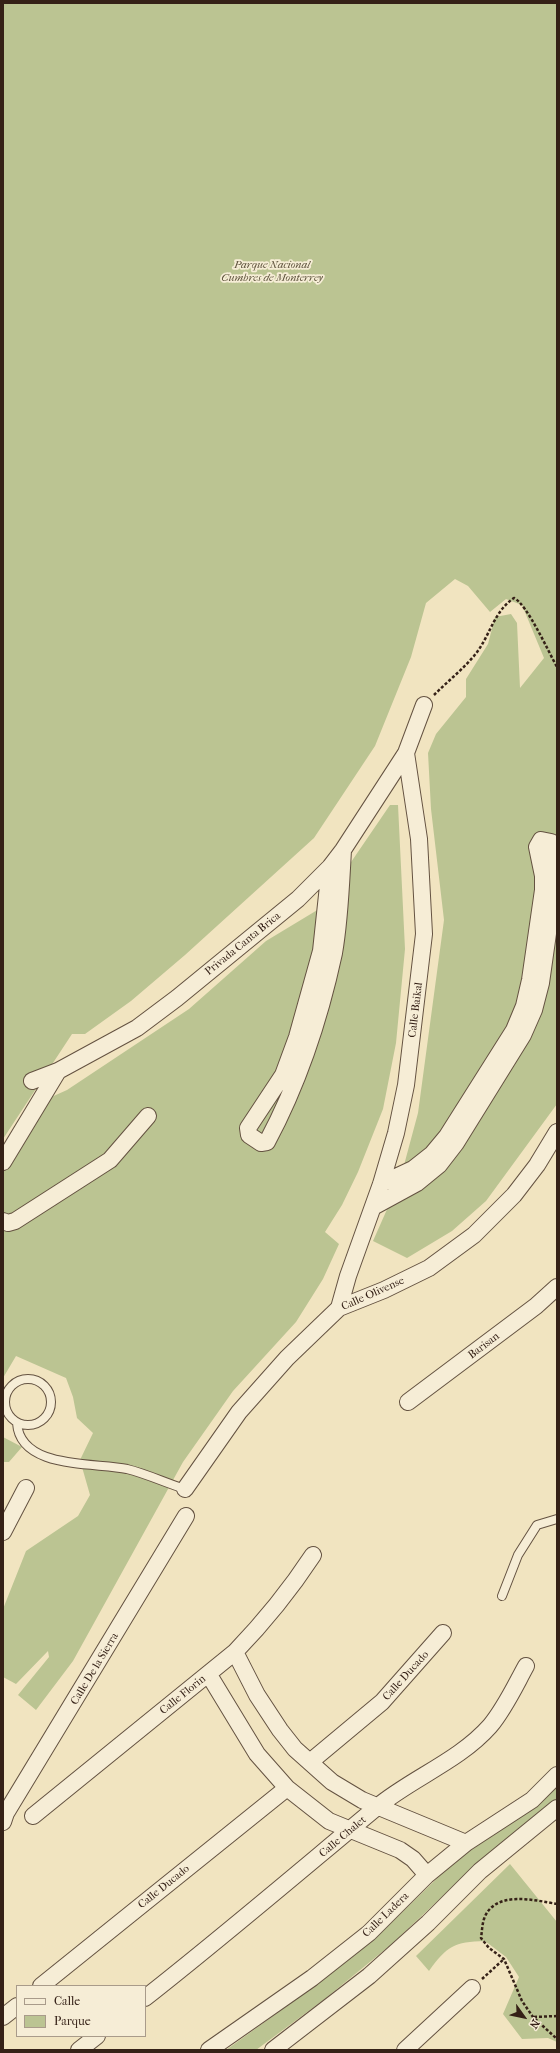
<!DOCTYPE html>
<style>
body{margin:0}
#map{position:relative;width:560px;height:2053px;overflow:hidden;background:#f1e4c0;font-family:"IM FELL French Canon",serif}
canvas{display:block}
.frame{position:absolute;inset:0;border:4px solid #352117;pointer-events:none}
.legend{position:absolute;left:16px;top:1985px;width:130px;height:52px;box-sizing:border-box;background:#f6edd6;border:1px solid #a99b8a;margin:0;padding:5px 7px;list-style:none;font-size:12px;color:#352117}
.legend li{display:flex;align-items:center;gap:8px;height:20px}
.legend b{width:20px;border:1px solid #a99b8a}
.north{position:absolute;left:504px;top:1997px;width:40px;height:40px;-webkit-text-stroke:3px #f6edd6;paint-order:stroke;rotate:123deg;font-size:11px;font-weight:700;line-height:16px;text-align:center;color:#352117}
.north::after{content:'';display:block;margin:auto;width:14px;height:18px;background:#352117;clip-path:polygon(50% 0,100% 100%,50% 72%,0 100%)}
</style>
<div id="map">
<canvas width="560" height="2053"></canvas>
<div class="frame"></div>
<ul class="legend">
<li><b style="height:5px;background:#f6edd6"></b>Calle</li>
<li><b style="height:11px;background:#bbc492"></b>Parque</li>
</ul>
<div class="north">N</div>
</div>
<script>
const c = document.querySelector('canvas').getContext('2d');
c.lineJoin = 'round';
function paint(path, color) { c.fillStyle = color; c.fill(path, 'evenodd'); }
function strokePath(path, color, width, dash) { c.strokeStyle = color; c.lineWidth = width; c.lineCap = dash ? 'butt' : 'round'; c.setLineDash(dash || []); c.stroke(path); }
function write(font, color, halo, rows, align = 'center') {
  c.font = font + ' "IM FELL French Canon",serif'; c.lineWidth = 3.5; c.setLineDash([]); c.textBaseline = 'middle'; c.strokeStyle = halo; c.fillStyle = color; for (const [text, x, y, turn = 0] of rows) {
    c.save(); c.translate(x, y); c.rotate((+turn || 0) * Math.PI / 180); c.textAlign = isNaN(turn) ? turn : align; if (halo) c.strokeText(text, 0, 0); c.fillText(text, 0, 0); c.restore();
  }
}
paint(new Path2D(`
 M3 3H557V1104L486 1201 452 1231 407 1258 373 1241 400 1180 418 1113 444 920 431 809 428 753 436 734 466 697V679L488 644 495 617 511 614 517 623 520 688 544 658 522 605 506 599 490 612 468 586 455 579 426 603 411 657 375 746 314 838 185 955 131 1001 85 1034H72L3 1139Z
 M390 805H398L405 949 396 1043 383 1109 358 1172 342 1205 325 1232 339 1244 323 1279 296 1322 233 1391 183 1462 73 1661 36 1710 18 1695 49 1657 48 1651 16 1684 3 1677V1609L26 1551 78 1516 90 1495 80 1460 93 1433 77 1418 73 1397 66 1378 16 1356 3 1378V1152L38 1103 67 1090 189 1009 266 941 319 909Z
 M3 1437 22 1447 9 1462H3Z
 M557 1784V1800L467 1873 393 1943 326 1998 256 2050H226L316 1985 384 1930 458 1858 491 1836Z
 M510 1864 557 1922V2042L548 2038 522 2039 503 2014 519 1977 506 1957 485 1941C454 1942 447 1946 429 1971L416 1956Z`), '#bbc492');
const lane = new Path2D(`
 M5 1402a23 23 0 1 1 46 0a23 23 0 1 1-46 0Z
 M17 1423C20 1470 96 1462 127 1469 147 1474 166 1483 185 1489
 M502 1596 518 1555 537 1525 557 1519`);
const street = new Path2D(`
 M330 867 321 951 297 1037 283 1075 248 1128 249 1135 261 1143 267 1142C298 1084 320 1018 334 953 340 919 341 884 343 850
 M32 1081 58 1071 137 1028 177 998 298 899 330 867 343 850 406 753
 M3 1162 58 1071
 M373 1207 417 1183 439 1165 456 1143 523 1035 534 1010 541 983 554 891 555 874 551 842 541 840 537 847 543 876V890L530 980 524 1006 514 1030 447 1136 432 1154 413 1169 381 1184
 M3 1221 8 1223 15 1221 110 1160 148 1116
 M339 1308 348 1276 381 1184 396 1133 406 1085 424 934 419 839 406 753 424 705
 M408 1402 536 1306 557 1287
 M185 1489 239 1412 287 1358 339 1308 384 1290 429 1268 474 1235 514 1195 537 1165 557 1132
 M3 1532 26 1488
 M235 1652 257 1695 280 1730 295 1749 332 1782 362 1800 466 1843
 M209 1675 257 1754 287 1788 329 1821 400 1850 413 1859 427 1875
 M310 1762 382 1702 443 1633
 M33 1816 235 1652C264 1622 290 1590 313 1555
 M3 1822 6 1813 186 1516
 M41 1986 287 1788
 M145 1998C224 1936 300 1871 377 1807 412 1778 459 1761 490 1726 505 1708 515 1686 526 1666
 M3 2017 17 2006
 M79 2050 97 2036
 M209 2050 312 1978 369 1933 427 1875 466 1843 532 1800 557 1775
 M273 2050 369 1976 428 1923 480 1871 557 1808
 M405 2050 472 1988`);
strokePath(lane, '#645241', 10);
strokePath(street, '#645241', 18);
strokePath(new Path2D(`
 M434 695C447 682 462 670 474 656 490 637 493 612 514 598 527 604 549 653 557 667
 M557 1904C534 1900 494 1890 484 1919 482 1925 482 1932 481 1938L489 1948 504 1959 522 2001 533 2017 557 2039
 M482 1979 504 1959
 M534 2017 557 2016`), '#352117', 2.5, [3, 2]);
strokePath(lane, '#f6edd6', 8);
strokePath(street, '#f6edd6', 16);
write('italic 11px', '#5d523c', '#f6edd6', [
 ["Parque Nacional",272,265],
 ["Cumbres de Monterrey",272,278]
]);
write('11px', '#352117', '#f6edd6', [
 ["Privada Canta Brica",243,944,-39],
 ["Calle Baikal",416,1010,-83],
 ["Calle Olivense",373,1294,-24],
 ["Barisan",484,1346,-37],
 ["Calle De la Sierra",95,1669,-59],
 ["Calle Ducado",406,1676,-48],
 ["Calle Florin",183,1695,-39],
 ["Calle Chalet",343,1837,-40],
 ["Calle Ducado",164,1887,-39],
 ["Calle Ladera",386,1915,-44]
]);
</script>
